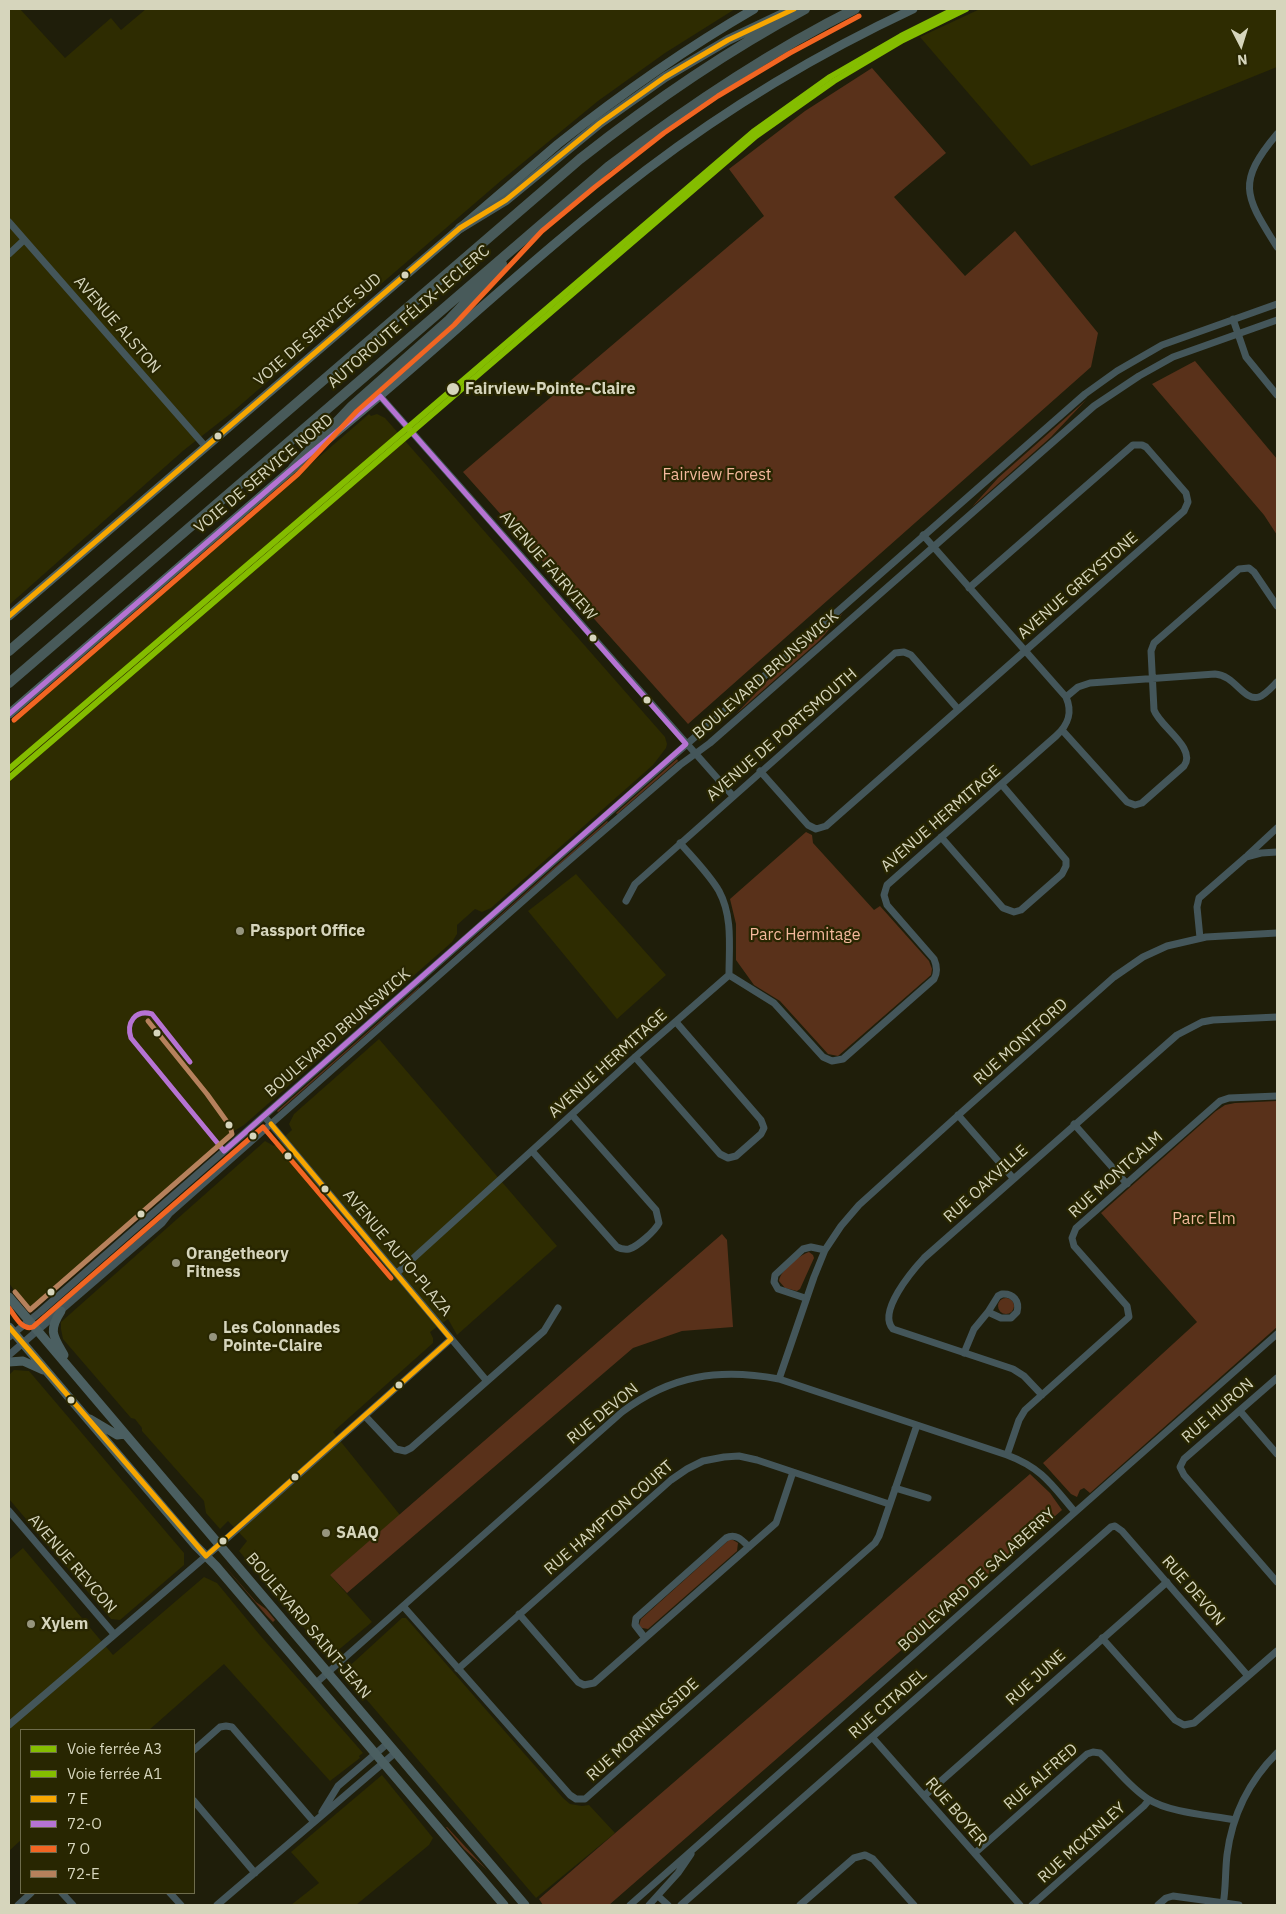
<!DOCTYPE html>
<meta charset="utf-8">
<style>
body{margin:0}
#map{position:relative;width:1286px;height:1914px;overflow:hidden;background:#1f1e0a;font-family:"IBM Plex Sans",sans-serif}
canvas{display:block}
.frame{position:absolute;inset:0;border:10px solid #d6d5bc;pointer-events:none}
.legend{position:absolute;left:20px;top:1729px;width:175px;height:165px;box-sizing:border-box;background:#282601;border:1px solid #6e6c4c;margin:0;padding:6px 9px;list-style:none;font-size:15px;color:#d6d5bc}
.legend li{display:flex;align-items:center;gap:10px;height:25px}
.legend b{width:25px;border:1px solid #6e6c4c}
.north{position:absolute;left:1216px;top:20px;width:50px;height:50px;-webkit-text-stroke:4px #282601;paint-order:stroke;rotate:175deg;font-size:14px;font-weight:700;line-height:20px;text-align:center;color:#d6d5bc}
.north::after{content:'';display:block;margin:auto;width:18px;height:22px;background:#d6d5bc;clip-path:polygon(50% 0,100% 100%,50% 72%,0 100%)}
</style>
<div id="map">
<canvas width="1286" height="1914"></canvas>
<div class="frame"></div>
<ul class="legend">
<li><b style="height:6px;background:#84bd00"></b>Voie ferrée A3</li>
<li><b style="height:6px;background:#84bd00"></b>Voie ferrée A1</li>
<li><b style="height:6px;background:#f7a600"></b>7 E</li>
<li><b style="height:6px;background:#b673d3"></b>72-O</li>
<li><b style="height:6px;background:#f26522"></b>7 O</li>
<li><b style="height:6px;background:#b6815c"></b>72-E</li>
</ul>
<div class="north">N</div>
</div>
<script>
const c = document.querySelector('canvas').getContext('2d');
c.lineJoin = 'round';
function paint(path, color) { c.fillStyle = color; c.fill(path, 'evenodd'); }
function strokePath(path, color, width, dash) { c.strokeStyle = color; c.lineWidth = width; c.lineCap = dash ? 'butt' : 'round'; c.setLineDash(dash || []); c.stroke(path); }
function write(font, color, halo, rows, align = 'center') {
  c.font = font + ' "IBM Plex Sans",sans-serif'; c.lineWidth = 4.5; c.setLineDash([]); c.textBaseline = 'middle'; c.strokeStyle = halo; c.fillStyle = color; for (const [text, x, y, turn = 0] of rows) {
    c.save(); c.translate(x, y); c.rotate((+turn || 0) * Math.PI / 180); c.textAlign = isNaN(turn) ? turn : align; if (halo) c.strokeText(text, 0, 0); c.fillText(text, 0, 0); c.restore();
  }
}
paint(new Path2D(`
 M9 9H20L65 58 111 18 121 30 146 9H735L665 53 598 101 503 179 230 414 184 450 9 605Z
 M980 9H1277V67L1031 166 920 37Z
 M369 414 371 416 377 414 385 418 665 737 667 744 666 748 653 765 491 908 482 912 475 909 457 925V934L452 942 244 1125 234 1131 201 1158 197 1166 185 1177 183 1175 180 1178 182 1180 56 1289H54L34 1308 29 1309 24 1305 9 1283V724Z
 M576 874 666 975 617 1019 528 911Z
 M379 1039 557 1246 457 1335 448 1319 430 1332 433 1338V1343L333 1432 400 1515 330 1575 372 1622 330 1657 289 1611 239 1551 247 1541 228 1521 220 1529 206 1513 204 1501 142 1431V1428L135 1419 131 1418 63 1339 61 1329V1322L265 1141 274 1146 292 1130 289 1124 294 1114Z
 M14 1370 29 1371 184 1553V1565L120 1620 111 1619 9 1499V1375Z
 M23 1548 113 1655 204 1577 217 1583 259 1634 363 1753 359 1756 360 1758 330 1781 224 1664 149 1730H21V1840L9 1851V1560Z
 M402 1618H406L563 1798 570 1804 582 1806 589 1805 615 1833 536 1898 343 1672Z
 M382 1775 433 1838 429 1845 356 1905H291L319 1883 291 1852Z`), '#2e2c01');
paint(new Path2D(`
 M872 68 946 153 894 197 965 276 1015 231 1098 333 1091 367 688 724 463 472 764 216 729 169 805 111Z
 M1195 361 1277 459V535L1264 515 1152 384Z
 M1086 400 1051 437 972 507 998 478Z
 M843 613 820 640 736 714 766 682Z
 M677 759 678 761 617 814 616 813Z
 M607 821 608 822 439 969 440 968Z
 M806 832 812 835 813 843 874 910 880 906 929 961 932 969 931 975 838 1056 828 1054 780 1001 754 985 736 960V924L730 899Z
 M419 987V988L278 1112 277 1111Z
 M1277 1101V1327L1090 1493 1084 1488 1080 1490 1077 1497 1071 1494 1043 1463 1197 1322 1101 1213 1216 1111 1225 1105 1235 1103Z
 M722 1234 727 1240 733 1327 682 1331 633 1348 347 1593 330 1575Z
 M809 1252 813 1255 814 1258 800 1289 797 1291 785 1288 779 1281C780 1271 799 1255 809 1252Z
 M998 1306a8 8 0 1 1 16 0a8 8 0 1 1-16 0Z
 M1030 1474 1050 1493 1062 1510 609 1905H543L539 1899Z
 M729 1540H733L738 1543 737 1551 648 1629 642 1628 639 1625 641 1619Z
 M223 1564 256 1602 266 1609 275 1620 273 1622 266 1615Z
 M446 1827H447L487 1870 464 1849Z`), '#59311a');
strokePath(new Path2D(`
 M1277 134C1235 184 1246 197 1277 247
 M9 222 205 446
 M9 254 24 240
 M1233 319 1246 357 1277 395
 M380 396 733 796
 M1066 697 1078 687 1090 683 1215 674C1235 675 1244 702 1259 697 1265 695 1272 687 1277 682
 M1062 730 1127 802 1135 805 1142 803 1184 766C1197 748 1160 727 1154 710L1151 651 1154 643 1239 569 1249 568 1254 572 1277 606
 M760 771 808 825 816 829 826 826 1184 511 1188 502 1186 493 1146 447 1142 445H1133L969 588
 M941 837 1003 908 1014 912 1021 910 1062 874 1066 866V860L1002 785
 M680 843C693 858 709 874 719 891 733 917 729 947 729 975
 M1248 855 1277 828
 M626 901 635 884 895 653 904 652 911 655 958 709
 M1200 938 1197 907 1199 898 1246 857 1261 853 1277 852
 M729 975 774 1003 823 1057 832 1061 843 1059 934 979C938 972 937 966 934 959L887 905 884 895 887 885 1056 736C1068 725 1073 713 1066 697L923 535
 M635 1057 720 1154 728 1158 736 1156 761 1134 764 1128 761 1120 676 1022
 M958 1115 1013 1178
 M264 1116 486 1380
 M1074 1124 1127 1184
 M532 1151 617 1247C621 1249 624 1250 629 1249 637 1247 655 1231 659 1223L656 1210 572 1115
 M397 1273 635 1057 729 975
 M1002 1294C1013 1293 1020 1301 1017 1312L1011 1318H1001L988 1312 998 1296Z
 M805 1298 778 1289 774 1282 775 1275 803 1249 811 1247 825 1250
 M9 1337 40 1312 215 1159 1085 394 1117 371 1162 345 1277 304
 M964 1353 974 1329 988 1312
 M9 1355 162 1223 169 1214 557 871 680 765 710 743 1094 406 1139 376 1173 357 1277 320
 M1277 1378 1184 1459 1180 1467 1184 1475 1277 1582
 M779 1379 814 1277 825 1250 841 1226 859 1205 964 1110 1114 977 1143 957 1167 946 1206 937 1277 933
 M1042 1395 1024 1376 1013 1369 893 1329C877 1312 912 1271 924 1258L1177 1035 1202 1022 1213 1020 1277 1017
 M1240 1411 1277 1454
 M365 1416 396 1449 405 1451 411 1448 544 1331 558 1308
 M1007 1455 1019 1420 1025 1410 1129 1317 1127 1306 1074 1246 1072 1238 1076 1228 1220 1101 1229 1098 1277 1096
 M895 1488 928 1498
 M9 1511 114 1634
 M403 1606 570 1795 576 1799H585L875 1543 879 1536 917 1425
 M519 1614 578 1682 584 1685 594 1683 776 1523 793 1472
 M645 1638 635 1625 636 1618 726 1538C736 1533 742 1540 749 1547
 M1102 1638 1175 1720 1184 1725 1194 1723 1277 1651
 M458 1669 671 1480 687 1469 703 1461 724 1457 739 1456 757 1460 889 1504
 M316 1683 622 1412C671 1375 719 1368 779 1379L1007 1455C1042 1468 1052 1485 1075 1512
 M9 1725 225 1540 451 1339
 M872 1737 1020 1905
 M194 1750 220 1727 226 1726 232 1727 314 1822
 M924 1796 1167 1582
 M194 1801 255 1873
 M322 1812 338 1786 388 1743
 M975 1853 1087 1754 1093 1752 1100 1753C1116 1768 1129 1787 1148 1799 1170 1813 1209 1815 1235 1820
 M62 1893 73 1905
 M170 1893 181 1905
 M658 1896 668 1905
 M18 1905 31 1893
 M217 1905 396 1752
 M630 1905 1277 1334
 M649 1905 678 1873 691 1854
 M681 1905 1111 1527 1115 1526 1122 1531 1248 1676
 M800 1905 854 1858 865 1855 873 1859 914 1905
 M1032 1905 1144 1806 1149 1800
 M1158 1905 1166 1898 1173 1896 1239 1905
 M1223 1905C1226 1889 1225 1872 1227 1855 1232 1816 1249 1781 1277 1753`), '#44565a', 7);
strokePath(new Path2D(`
 M317 448C429 358 532 257 646 170 729 107 819 53 913 9
 M9 616 558 144C621 94 685 49 754 9
 M9 714 298 464
 M9 1297 525 1905
 M61 1311C48 1331 53 1336 64 1355
 M9 1327 196 1546 216 1566 504 1905
 M9 1362 23 1361 43 1370
 M90 1419 117 1435 125 1434`), '#4b5f61', 9);
strokePath(new Path2D(`
 M460 228 506 200 600 123 665 77 728 40 787 12
 M293 468 352 406 449 320 502 264
 M9 651 580 159C651 103 725 52 805 9
 M9 683 608 167C687 107 767 53 855 9`), '#485a5a', 10);
strokePath(new Path2D(`
 M9 616 460 228 506 200 600 123 665 77 728 40 794 9
 M9 1327 206 1556 451 1339 271 1124`), '#f7a600', 5);
strokePath(new Path2D(`
 M9 714 293 468 380 396 686 744 224 1151 131 1038C126 1023 135 1009 152 1014L190 1062`), '#b673d3', 5);
strokePath(new Path2D(`
 M14 720 298 474 357 411 454 325 542 231 595 187 664 133 718 96 790 53 859 16
 M9 1308C15 1316 22 1331 33 1327L263 1127 391 1278`), '#f26522', 5);
strokePath(new Path2D(`
 M15 1292 30 1310 232 1134 230 1126 207 1094 148 1021`), '#b6815c', 5);
strokePath(new Path2D(`
 M9 778 756 136 834 81 903 40 966 9`), '#84bd00', 6);
strokePath(new Path2D(`
 M9 769 753 132 830 77 901 36 955 9`), '#84bd00', 6);
for (const [x, y, r, color] of [
 [405,275,4.5,"#d6d5bc"],
 [453,389,7,"#d6d5bc"],
 [218,436,4.5,"#d6d5bc"],
 [593,638,4.5,"#d6d5bc"],
 [647,700,4.5,"#d6d5bc"],
 [240,931,5,"#96957e"],
 [157,1033,4.5,"#d6d5bc"],
 [229,1125,4.5,"#d6d5bc"],
 [253,1136,4.5,"#d6d5bc"],
 [288,1156,4.5,"#d6d5bc"],
 [325,1189,4.5,"#d6d5bc"],
 [141,1214,4.5,"#d6d5bc"],
 [176,1263,5,"#96957e"],
 [51,1292,4.5,"#d6d5bc"],
 [213,1337,5,"#96957e"],
 [399,1385,4.5,"#d6d5bc"],
 [71,1400,4.5,"#d6d5bc"],
 [295,1477,4.5,"#d6d5bc"],
 [326,1533,5,"#96957e"],
 [223,1541,4.5,"#d6d5bc"],
 [31,1624,5,"#96957e"]
]) { const dot = new Path2D(); dot.arc(x, y, r, 0, 2 * Math.PI); c.fillStyle = color; c.fill(dot); strokePath(dot, '#282601', 2); }
write('16px', '#d6d5bc', '#282601', [
 ["AUTOROUTE FÉLIX-LECLERC",409,317,-41],
 ["AVENUE ALSTON",117,325,49],
 ["VOIE DE SERVICE SUD",318,330,-41],
 ["VOIE DE SERVICE NORD",264,474,-40],
 ["AVENUE FAIRVIEW",548,566,49],
 ["AVENUE GREYSTONE",1078,586,-41],
 ["BOULEVARD BRUNSWICK",766,675,-41],
 ["AVENUE DE PORTSMOUTH",782,735,-41],
 ["AVENUE HERMITAGE",941,819,-41],
 ["BOULEVARD BRUNSWICK",338,1033,-41],
 ["RUE MONTFORD",1021,1042,-42],
 ["AVENUE HERMITAGE",608,1064,-42],
 ["RUE MONTCALM",1116,1175,-42],
 ["RUE OAKVILLE",986,1184,-42],
 ["AVENUE AUTO-PLAZA",397,1253,50],
 ["RUE HURON",1218,1411,-41],
 ["RUE DEVON",603,1414,-39],
 ["RUE HAMPTON COURT",609,1518,-41],
 ["AVENUE REVCON",72,1564,49],
 ["BOULEVARD DE SALABERRY",977,1580,-42],
 ["RUE DEVON",1193,1591,49],
 ["BOULEVARD SAINT-JEAN",308,1626,50],
 ["RUE JUNE",1036,1678,-42],
 ["RUE CITADEL",888,1704,-41],
 ["RUE MORNINGSIDE",643,1730,-42],
 ["RUE ALFRED",1041,1777,-41],
 ["RUE BOYER",956,1812,49],
 ["RUE MCKINLEY",1082,1843,-42]
]);
write('bold 16px', '#d6d5bc', '#282601', [
 ["Fairview-Pointe-Claire",465,389]
], 'left');
write('16px', '#f4b89c', '#282601', [
 ["Fairview Forest",717,475],
 ["Parc Hermitage",805,935],
 ["Parc Elm",1204,1219]
]);
write('bold 16px', '#d6d5bc', '#282601', [
 ["Passport Office",250,931],
 ["Orangetheory",186,1254],
 ["Fitness",186,1272],
 ["Les Colonnades",223,1328],
 ["Pointe-Claire",223,1346],
 ["SAAQ",336,1533],
 ["Xylem",41,1624]
], 'left');
</script>
